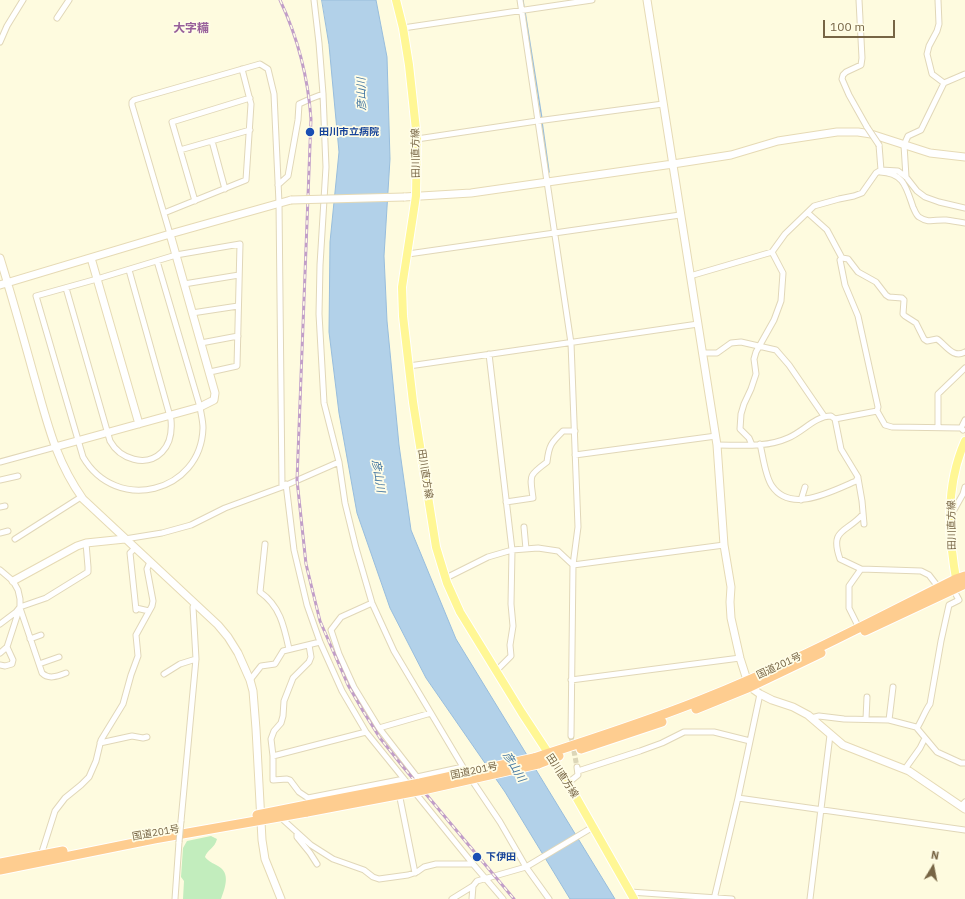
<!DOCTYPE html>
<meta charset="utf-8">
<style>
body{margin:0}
#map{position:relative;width:965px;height:899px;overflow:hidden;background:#fefbdf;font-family:"IBM Plex Sans",sans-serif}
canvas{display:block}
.north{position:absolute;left:913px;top:847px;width:40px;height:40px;-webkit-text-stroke:3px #fffde7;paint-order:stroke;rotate:10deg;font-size:11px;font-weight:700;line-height:16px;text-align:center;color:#776545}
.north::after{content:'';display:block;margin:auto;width:14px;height:18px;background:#776545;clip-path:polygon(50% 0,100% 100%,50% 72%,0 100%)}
.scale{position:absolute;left:823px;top:20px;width:72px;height:18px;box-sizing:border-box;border:2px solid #776545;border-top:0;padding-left:5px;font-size:12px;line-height:14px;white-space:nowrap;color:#776545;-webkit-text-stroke:3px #fffde7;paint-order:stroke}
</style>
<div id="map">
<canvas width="965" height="899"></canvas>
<div class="north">N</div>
<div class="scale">100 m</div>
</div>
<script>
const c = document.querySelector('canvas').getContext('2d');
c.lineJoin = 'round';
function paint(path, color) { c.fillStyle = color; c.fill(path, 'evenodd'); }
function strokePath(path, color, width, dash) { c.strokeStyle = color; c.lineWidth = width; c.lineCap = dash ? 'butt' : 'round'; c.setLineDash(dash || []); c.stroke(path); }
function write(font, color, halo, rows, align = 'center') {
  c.font = font + ' "IBM Plex Sans","Noto Sans JP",sans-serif'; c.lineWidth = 3.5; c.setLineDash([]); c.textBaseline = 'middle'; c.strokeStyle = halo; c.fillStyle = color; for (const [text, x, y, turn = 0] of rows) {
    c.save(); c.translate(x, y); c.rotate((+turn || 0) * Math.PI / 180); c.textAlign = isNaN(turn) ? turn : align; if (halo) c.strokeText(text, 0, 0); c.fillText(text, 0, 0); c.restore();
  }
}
paint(new Path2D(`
 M211 836 217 839C215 848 207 850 205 857 209 862 213 863 218 866 231 873 225 888 221 899H183L184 881 181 877 183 848 187 841Z`), '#c2edbd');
const water = new Path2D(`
 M322 0H376L387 57 390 159 384 256 387 321 399 445 411 530 456 639 615 899H570L505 792 426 678 390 608 357 513 339 413 329 332 330 242 339 152 329 45Z`);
paint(water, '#b2d1e9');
strokePath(water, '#98bddc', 1);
strokePath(new Path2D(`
 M523 0 524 8
 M525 12 542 119
 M542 122 549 172`), '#98bddc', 1.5);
strokePath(new Path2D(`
 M571 736 577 767`), '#dcd6b8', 5, [5, 2.5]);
const street = new Path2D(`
 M314 0 319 43 323 94 326 167 320 265 319 314 324 403 339 462 345 503 356 548 372 603 394 651 463 767 500 822 526 867 549 899
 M520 0 571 343 578 527 573 565 571 736
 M859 0 862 58 861 65 846 72 843 75 842 79 849 95 867 127
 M938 0 939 24 937 31 929 46 927 54 932 74 944 83
 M57 18 69 0
 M403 28 592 0
 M0 42 7 26 23 0
 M417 139 537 121 663 104
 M212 141 225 189
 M879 145 881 170
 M180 150 250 130
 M880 172C904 173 906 187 913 207 915 211 916 215 919 217 929 224 936 219 946 220 953 221 959 222 965 223
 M906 177 904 145 908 136 921 130 944 83 965 74
 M278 185 288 176 298 120 299 104 310 99 323 94
 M195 201 172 122 250 98
 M164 213 246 180 251 104 242 69
 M808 213 827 230 842 258 848 259 858 272 876 282 886 295 889 297 902 298 904 300 903 314 905 316 916 323 924 339 927 341 937 339C946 345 953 359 965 352
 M170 234 132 105V102L134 100 260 64 268 69 274 94 279 203 282 487
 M408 254 680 215
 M842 258 840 260 845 285 858 316 878 407 877 411 885 425 892 427 961 428 963 430
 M157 261 200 407C201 414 203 421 203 428 201 493 116 514 83 457L36 296 97 279 176 255 240 244 237 366 210 372
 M690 276 772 252 785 234 814 206 839 199 854 196 862 193 876 173 881 170 898 171 906 177 917 191 925 197 939 202 965 208
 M184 284 239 275
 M66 288 110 441C120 459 146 468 162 452 171 443 172 431 171 420L129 270
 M192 313 238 306
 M201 343 238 336
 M703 353H717L731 343 741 342 776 350 789 365 824 416
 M489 354 512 550 511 604 513 626 510 645 511 656 496 671
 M409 366 698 324
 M938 427V394L965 368
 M961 428 965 420
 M760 444C763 456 765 476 772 486 791 514 832 491 856 481L858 477 841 449 835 419
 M717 445C740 445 766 448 788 438 803 432 815 416 831 416L835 419 877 411
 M752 445 749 438 740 429 741 414 744 404 751 389 756 374 754 359 756 352 774 320 781 301 783 273 772 252
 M575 455 716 436
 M0 462 55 447
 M858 478 862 501 864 524
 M0 480 18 476
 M286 484 294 550 307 605 320 642 342 691 366 732 473 864 503 899
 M801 500 805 487
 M506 502 533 498C530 475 528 476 547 462 549 445 551 443 563 431H575
 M0 507 5 506
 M954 510 963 494 965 487
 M863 514C847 533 829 528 840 559L861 569 921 571 929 575 939 588
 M524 527 526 549
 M0 533 8 531
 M15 539 81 497
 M125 539 162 533 191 525 225 508 282 487 339 462
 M265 544 260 592C280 606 284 626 289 649
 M135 548 130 553 136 610
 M0 570 13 581 18 590 20 599V607L7 647 0 653
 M446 578 488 557 512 550 538 548 558 551 573 565 724 545
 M372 603 341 617 331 630 339 654 354 687 379 728 431 713
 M20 608 42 673C49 680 58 676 66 673
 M136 608 149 611
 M0 624 16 612 20 607 46 598 88 572V567L86 543
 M859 628 849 608V586L861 569
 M30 639 41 635
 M309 645 311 657 309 662 293 678 284 701 283 716 281 723 274 731 271 739 273 756 366 732
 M39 664 59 657
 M0 665 5 666 12 664 13 660 7 647
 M164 674 180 664 196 659
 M250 680 261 666 275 664 283 651 320 642
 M571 680 740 658
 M811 718 819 716 844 719 889 720 916 727 937 752 961 763H965
 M866 719 867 697
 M889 720 893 687
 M379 728 417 777 463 767
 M917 728C922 720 925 711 930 704L941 641 949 605 959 600 953 589
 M100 743 132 736 143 738 147 737
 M273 756V780L287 779 290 780 299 792 308 798 404 779
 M905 769 920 748 925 738
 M578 771 640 751 662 743 684 732H714L750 741
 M568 783 578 775 577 767
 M400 798 415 873
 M738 798 760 694
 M961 806 965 802
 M280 817 311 845 333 859 364 870 373 877 379 879 408 875 417 872 424 867 436 864H473
 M181 821 196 659 193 607 195 604
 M297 834V837L310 853 317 864
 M41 855 55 811 65 798 81 785 89 777 96 761 101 740 123 704 131 675 138 656 136 635 152 606 153 601 147 569 150 562
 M630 892 732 899
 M175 899 179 842
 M452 899 473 886
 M472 899 473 886 477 881 526 867 593 827
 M714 899 738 798 965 830
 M810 899 830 735`);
const secondary = new Path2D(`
 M647 0 717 445 724 545 731 587 730 602 731 618 740 658 747 680 750 687 760 694 772 700 793 707 808 715 843 745 909 771 965 809
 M404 197 471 193 673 164 731 155 778 141 837 132H858L871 134 930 153 965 157
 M0 258C12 297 23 336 34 376 47 421 55 460 83 499L218 625 228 637 238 653 250 680 253 691 256 729 262 840 265 859 281 899
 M91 258 139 424
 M0 285 170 234 291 200
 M55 447 200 407 214 400 215 393 170 234
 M13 581 77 546 86 543 125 539`);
const primary = new Path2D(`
 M396 0 403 28 409 65 417 139 416 196 402 287 403 316 413 402 436 547 447 583 460 612 522 713 568 783 634 899
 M957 584C948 536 945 486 965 441`);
const highway = new Path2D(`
 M865 631 965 584
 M696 709 750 687 821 653
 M581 749 662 722
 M534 758C590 740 646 722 701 700 788 666 872 621 956 579L965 576
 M538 764 559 756
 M257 815 307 805
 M0 863 63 851
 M0 870 154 839 307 812`);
strokePath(street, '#e1d7b8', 7);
strokePath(secondary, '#e6dab5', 9);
strokePath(primary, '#fff', 10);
strokePath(highway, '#fff', 11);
strokePath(street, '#fff', 5);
strokePath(secondary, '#fff', 7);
strokePath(primary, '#fff795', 8);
strokePath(highway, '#fecd90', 9);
const rail = new Path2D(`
 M280 0C298 38 308 77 311 119L297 480 306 564 320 621 348 685 363 711 380 738 404 768 514 899`);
strokePath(rail, '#c19ec8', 3);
strokePath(rail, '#fffde7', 1.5, [4.5]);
const streetBridge = new Path2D(`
 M867 127 879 145
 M179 842 181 821`);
const secondaryBridge = new Path2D(`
 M291 200 404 197`);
const highwayBridge = new Path2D(`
 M307 805 420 783 534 758
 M307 812 423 790 538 764`);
strokePath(streetBridge, '#e1d7b8', 7, []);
strokePath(secondaryBridge, '#e6dab5', 9, []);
strokePath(highwayBridge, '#fff', 11, []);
strokePath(streetBridge, '#fff', 5);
strokePath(secondaryBridge, '#fff', 7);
strokePath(highwayBridge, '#fecd90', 9);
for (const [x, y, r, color] of [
 [310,132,5,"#1a4fb4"],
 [477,857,5,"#1a4fb4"]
]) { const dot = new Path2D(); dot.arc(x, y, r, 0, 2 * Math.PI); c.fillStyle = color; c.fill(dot); strokePath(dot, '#fffde7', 1.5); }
write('bold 10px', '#164399', '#fffde7', [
 ["田川市立病院",319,132],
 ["下伊田",486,857]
], 'left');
write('10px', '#776545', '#fffde7', [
 ["田川直方線",416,153,-91],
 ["田川直方線",425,474,81],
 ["田川直方線",952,525,-91],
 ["国道201号",779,666,-25],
 ["国道201号",474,771,-12],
 ["田川直方線",562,776,57],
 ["国道201号",156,833,-10]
]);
write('italic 11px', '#4477a2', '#fffde7', [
 ["彦山川",362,94,-91],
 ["彦山川",378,476,81],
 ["彦山川",514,767,59]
]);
write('bold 12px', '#98609b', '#fffde7', [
 ["大字糒",191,29]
]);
</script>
